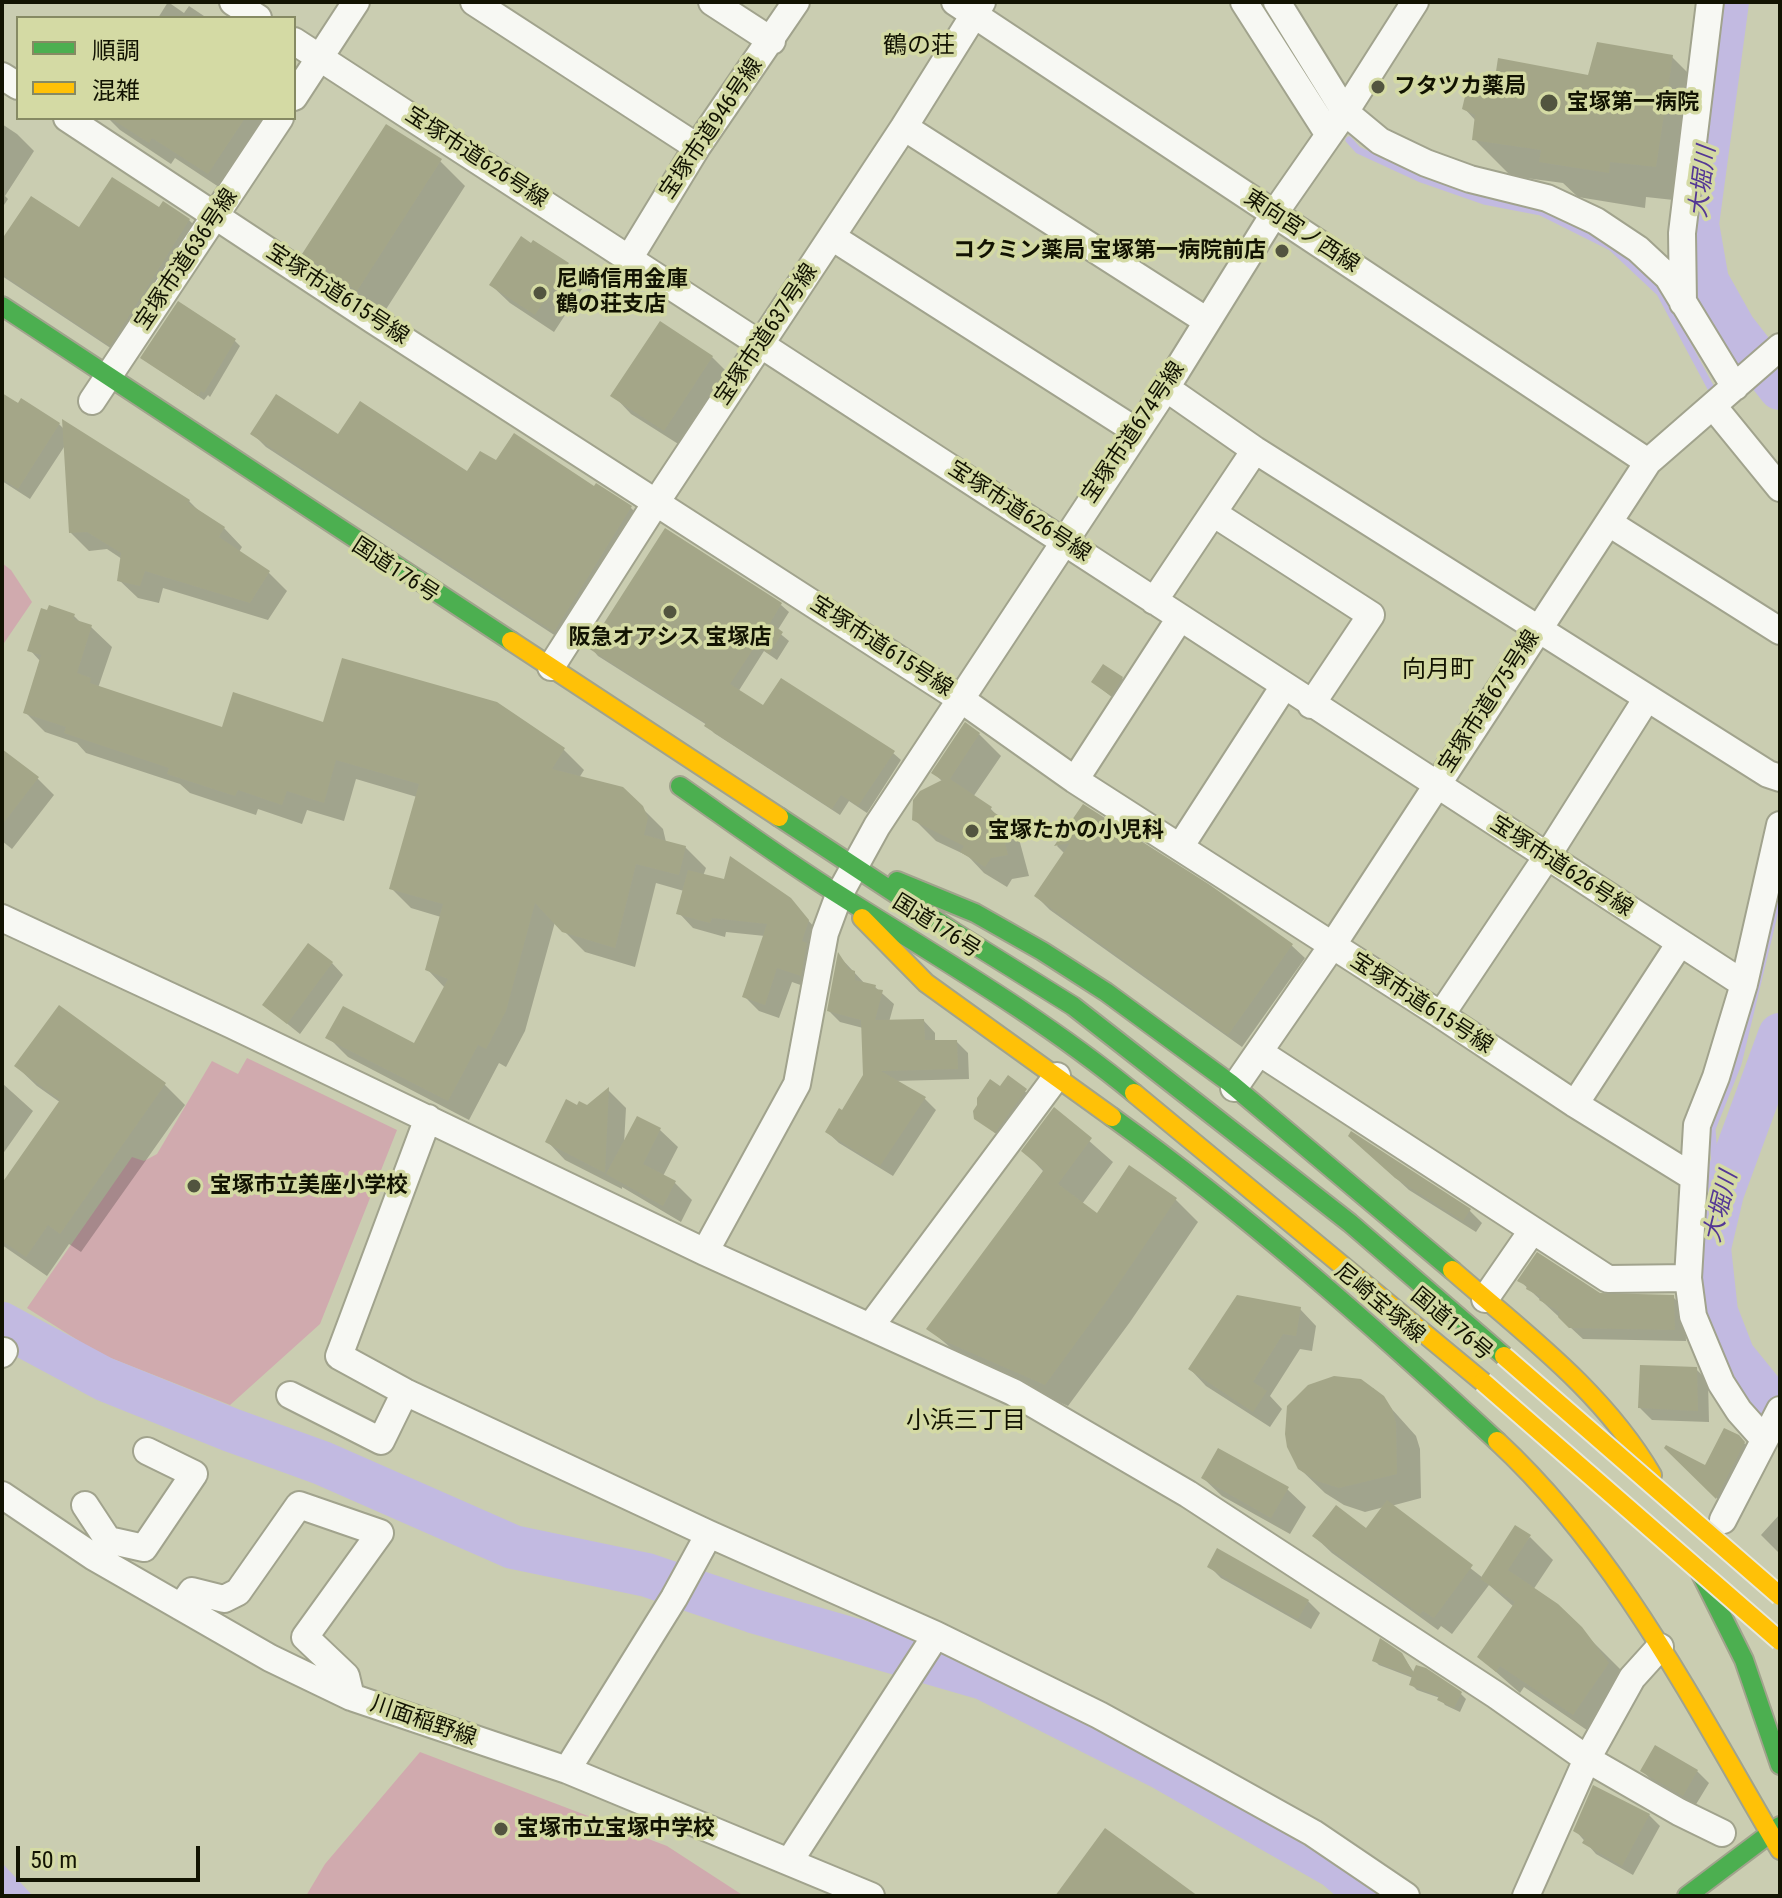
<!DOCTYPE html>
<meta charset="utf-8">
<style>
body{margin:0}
#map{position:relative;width:1782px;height:1898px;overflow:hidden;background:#cacdb1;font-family:"Roboto Condensed","Noto Sans JP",sans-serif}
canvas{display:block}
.frame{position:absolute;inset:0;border:4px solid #121302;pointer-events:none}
.legend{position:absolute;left:16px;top:16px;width:280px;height:104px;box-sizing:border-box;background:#d4daa4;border:2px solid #868a63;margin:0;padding:10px 14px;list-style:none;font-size:24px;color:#121302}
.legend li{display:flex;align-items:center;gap:16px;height:40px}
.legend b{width:40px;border:2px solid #868a63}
.scale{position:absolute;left:16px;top:1846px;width:184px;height:36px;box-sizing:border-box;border:4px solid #121302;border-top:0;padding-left:10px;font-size:24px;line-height:28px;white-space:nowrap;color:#121302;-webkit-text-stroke:6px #d4daa4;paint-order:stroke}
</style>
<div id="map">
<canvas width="1782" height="1898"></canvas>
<div class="frame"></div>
<ul class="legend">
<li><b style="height:10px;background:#4caf50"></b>順調</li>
<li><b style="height:10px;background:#ffc107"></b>混雑</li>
</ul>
<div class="scale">50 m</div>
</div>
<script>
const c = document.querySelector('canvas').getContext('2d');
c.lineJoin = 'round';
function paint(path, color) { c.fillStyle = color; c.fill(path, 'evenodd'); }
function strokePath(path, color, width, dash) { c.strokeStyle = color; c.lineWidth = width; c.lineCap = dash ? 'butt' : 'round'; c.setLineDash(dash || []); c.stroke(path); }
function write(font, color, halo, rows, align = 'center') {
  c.font = font + ' "Roboto Condensed","Noto Sans JP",sans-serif'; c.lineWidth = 7; c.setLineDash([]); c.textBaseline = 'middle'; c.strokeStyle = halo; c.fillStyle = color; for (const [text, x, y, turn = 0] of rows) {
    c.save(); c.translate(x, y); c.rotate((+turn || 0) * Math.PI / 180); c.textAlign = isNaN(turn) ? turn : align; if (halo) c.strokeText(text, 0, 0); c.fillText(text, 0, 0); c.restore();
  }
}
paint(new Path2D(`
 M2 563 11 570 32 602 2 646Z
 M247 1058 397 1130 320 1324 230 1405 98 1353 27 1308 132 1157 144 1161 157 1154 212 1061 238 1074Z
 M420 1752 667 1846 744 1896H306L325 1864Z`), '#d0aaae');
paint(new Path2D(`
 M2 1863 33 1896H2Z`), '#c2bae1');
paint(new Path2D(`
 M168 2 184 13 189 6 207 18H158Z
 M1672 57 1709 94 1692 202 1646 197 1645 208 1578 197 1563 183 1511 176 1474 139 1476 121 1464 108 1496 87 1590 78Z
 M108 118H280L231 195 175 158 171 164 120 130Z
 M2 124 17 134 34 151 5 196 8 199 2 208Z
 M440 161 465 186 383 314 329 278 305 254Z
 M160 210 189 220 203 234 124 357 2 276V243L79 230Z
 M532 245 567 265 586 283 554 332 510 303 491 285Z
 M234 340 240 346 210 397 208 395 204 400 142 358Z
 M712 357 730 375 683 447 631 414 613 395Z
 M2 395 59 424 65 430 189 501 203 515 224 528 242 547 239 552 269 573 287 591 268 620 163 588 159 603 138 598 119 580 122 559 107 549 89 551 71 533 66 444 30 499 2 481Z
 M252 433 468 474 496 463 595 489 631 508 644 521 568 644 266 447Z
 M781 605 789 612 777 631 789 641 777 660 764 651 738 692 764 708 893 753 901 760 867 813 849 801 840 815 714 733 707 725 598 656 591 648Z
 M74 616 82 624 91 627 112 647 98 688 223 729 325 725 564 750 584 770 579 778 642 808 663 829 666 842 685 847 706 868 703 876 790 900 823 937 815 990 792 982 779 1018 759 1011 744 996 765 936 726 932 725 937 693 928 679 913 684 891 656 883 635 967 585 952 555 922 525 1031 506 1067 499 1063 469 1120 348 1057 328 1037 415 1046 445 988 427 969 441 917 411 908 391 888 417 797 356 779 344 821 307 810 302 824 258 809 256 815 190 793 180 784 86 753 77 743 45 732 25 712 41 662 30 650Z
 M1122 678 1133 690 1123 706 1093 682Z
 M979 734 1001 756 973 797 990 808 1019 839 1029 876 1012 879 1007 887 984 873 968 856 936 841 914 819 943 782 934 773Z
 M2 752 38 779 54 795 12 849 2 841Z
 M1083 807 1291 945 1305 958 1242 1047 1050 910 1036 896 1065 854 1057 846Z
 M839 956 866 985 875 987 894 1004 889 1022 924 1021 935 1033V1042H957L968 1053 969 1079 895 1081 925 1099 936 1110 893 1176 839 1143 827 1132 843 1113 865 1076 863 1028 840 1022 829 1011Z
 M332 963 343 975 300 1034 264 1005Z
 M60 1007 165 1085 185 1105 81 1252 69 1244 47 1276 2 1245V1187L61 1103 37 1086 16 1066Z
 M1008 1078 1038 1102 1008 1143 976 1118Z
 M2 1083 33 1111 2 1155Z
 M608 1090 626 1108 624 1144 638 1118 660 1130 678 1147 663 1176 675 1183 692 1200 681 1222 622 1187V1189L565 1160 547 1141 578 1107 587 1108Z
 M1054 1110 1113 1162 1082 1204 1097 1215 1129 1168 1176 1200 1198 1222 1130 1322 1068 1406 966 1361 929 1329 1043 1171 1024 1151Z
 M1352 1134 1470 1211 1482 1223 1476 1232 1409 1190 1362 1147Z
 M1520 1281 1599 1295 1673 1297 1685 1309 1686 1341 1583 1339Z
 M1300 1309 1316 1326 1312 1351 1300 1349 1270 1396 1282 1409 1270 1427 1206 1386 1190 1369Z
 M1696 1369 1708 1381 1709 1422 1652 1420 1640 1408Z
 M1373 1388 1416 1436 1420 1449 1421 1498 1391 1506 1483 1578 1530 1537 1553 1560 1533 1590 1557 1606 1620 1669 1631 1687 1597 1737 1524 1687 1520 1693 1479 1657 1514 1607 1489 1585 1452 1634 1441 1626 1438 1630 1332 1553 1314 1536 1366 1530 1384 1507 1365 1512 1344 1505 1325 1493 1299 1468Z
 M1738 1437 1751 1450 1728 1509 1667 1448 1706 1468Z
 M1203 1478 1287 1489 1306 1507 1290 1534 1222 1496Z
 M1780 1514V1554L1761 1535Z
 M1209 1566 1308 1601 1320 1613 1311 1629 1221 1578Z
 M1401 1654 1415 1674 1461 1694 1466 1699 1460 1712 1445 1705 1440 1698 1417 1690 1411 1684 1413 1678 1379 1665 1374 1660Z
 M1642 1771H1697L1709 1783 1695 1806 1654 1782Z
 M1649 1815 1660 1826 1633 1875 1596 1854 1575 1830Z`), '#0003');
strokePath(new Path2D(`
 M1349 140 1358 150 1421 179 1484 201 1541 212 1611 247 1660 293 1713 392
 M1722 1193 1714 1154 1712 1129 1738 1064 1780 890`), '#c2bae1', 7);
strokePath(new Path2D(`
 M1727 2 1697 224 1707 281 1734 329 1780 388
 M1780 1035 1722 1193 1709 1248 1716 1312 1733 1356 1780 1414
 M2 1324 104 1379 231 1430 322 1463 513 1547 647 1575 753 1611 984 1678 1159 1766 1336 1867 1370 1896`), '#c2bae1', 44);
paint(new Path2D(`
 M1597 42 1673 55 1656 167 1610 162 1609 173 1539 162 1541 150 1472 140 1475 115 1462 109 1467 88 1477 89 1478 83 1494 85 1498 58 1588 75Z
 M110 118H245L208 174 152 138 149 143Z
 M386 124 442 159 357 291 302 254Z
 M112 177 159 207 163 201 190 219 110 346 2 274V239L31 196 79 227Z
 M521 236 531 243 533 240 569 263 535 315 489 285Z
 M178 301 236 339 204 393 201 391 198 396 140 358Z
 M660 321 713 356 664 431 610 396Z
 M2 393 18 403 21 398 60 423 18 489 2 479Z
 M276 394 338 434 360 401 467 471 480 451 496 460 514 433 594 486 596 483 632 506 554 632 250 434Z
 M62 419 190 500 188 503 225 527 219 537 270 571 250 603 145 571 140 586 117 581 121 553 87 532 69 533Z
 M665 528 782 603 770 623 783 632 769 654 756 645 730 684 763 705 781 678 895 751 858 806 841 795 832 809 704 726 706 723 588 648Z
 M49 605 75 614 73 619 92 625 77 673 91 678 90 683 222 727 233 692 323 722 342 658 497 702 565 748 552 769 623 787 643 806 648 818 644 835 686 846 679 875 636 864 615 948 562 932 535 903 506 1011 486 1049 478 1045 448 1101 325 1038 343 1006 414 1043 448 979 425 970 443 904 389 889 419 784 336 760 324 803 287 791 282 805 238 790 235 796 167 774 169 768 64 733 66 727 23 713 41 655 27 651 41 608 47 610Z
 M1103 664 1123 677 1111 696 1091 682Z
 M965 722 980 733 950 779 992 807 990 810 998 815 1008 855 991 858 985 867 960 852 964 846 912 820 913 800 920 791 942 780 931 773Z
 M2 749 39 777 2 825Z
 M1083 804 1210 885 1293 944 1228 1035 1034 896 1070 843 1054 846Z
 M730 856 791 898 809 920 802 941 807 943 801 976 777 968 765 1005 742 997 767 924 712 918 710 923 676 914 688 870 724 879Z
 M308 943 333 962 287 1024 262 1005Z
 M838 952 849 969 855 971V980L876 985 875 989 883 990 875 1020 924 1019 925 1040H957L958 1069 881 1071 926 1097 880 1166 825 1132 839 1108 842 1110 863 1075 861 1020 827 1011Z
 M59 1005 166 1083 60 1234 48 1225 26 1257 2 1241V1183L60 1100 14 1066Z
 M1008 1075 1027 1089 995 1133 974 1119 973 1111 977 1105V1098L990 1079 1000 1086Z
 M609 1087 605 1173 545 1142 566 1099 577 1105 579 1101 587 1105Z
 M1054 1107 1092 1138 1058 1184 1097 1213 1129 1165 1177 1198 1108 1299 1045 1385 942 1340 926 1329 1044 1170 1021 1151Z
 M637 1116 661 1128 643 1164 676 1181 663 1206 606 1174Z
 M1351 1131 1471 1209 1463 1221 1395 1178 1348 1136Z
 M1537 1252 1600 1293 1674 1295 1675 1330 1569 1328 1558 1317 1560 1312 1539 1300 1541 1297 1526 1289 1527 1286 1517 1281Z
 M1237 1295 1301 1307 1296 1336 1283 1334 1253 1382 1267 1391 1253 1412 1188 1369Z
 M1640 1365 1697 1367 1698 1411 1638 1408Z
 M1334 1376 1361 1379 1384 1396 1392 1409 1396 1423 1397 1474 1339 1488 1317 1481 1298 1469 1287 1447 1285 1434 1287 1406 1308 1385Z
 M1724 1428 1739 1435 1745 1442 1716 1499 1664 1448 1666 1445 1705 1465Z
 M1218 1448 1289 1487 1271 1518 1201 1478Z
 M1387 1500 1473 1565 1434 1618 1423 1611 1420 1614 1312 1536 1336 1505 1366 1528Z
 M1515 1525 1531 1535 1508 1570 1558 1604 1582 1627 1609 1663 1573 1715 1500 1666 1496 1672 1477 1657 1515 1602 1480 1579Z
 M1217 1548 1309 1600 1298 1619 1207 1567Z
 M1380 1638 1402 1653 1413 1672 1416 1665 1426 1668 1462 1692 1454 1708 1437 1700 1439 1696 1409 1685 1412 1676 1372 1661Z
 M1655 1745 1698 1770 1683 1796 1640 1771Z
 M1593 1785 1650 1814 1622 1866 1582 1843 1585 1838 1573 1831Z
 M1105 1828 1198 1896H1055Z`), '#a4a688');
const street = new Path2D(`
 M233 2 258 18
 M474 2 697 147
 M712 2 772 41
 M955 2 1648 462
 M1244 2 1329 135
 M1277 2 1345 112 1380 141 1426 163 1470 179 1547 198 1596 221 1638 249 1668 277 1735 387
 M294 41C779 353 1258 673 1744 984
 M2 76 18 86
 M294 97 356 2
 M67 118 373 320 962 700 1075 780 1441 1015 1575 1104 1693 1177
 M904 127 1207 321
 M832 237 1136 431
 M630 257 697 147 796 2
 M1683 303 1682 233 1710 2
 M1166 388 1255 450 1768 774 1780 778
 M92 401 280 118
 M1713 406 1780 488
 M1213 513 1371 615 1311 705
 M1609 523 1780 631
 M1154 601 1255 450
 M551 667 657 501 904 127 982 2
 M1075 780 1180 618
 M1180 847 1284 686
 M2 918 232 1025 705 1252 1013 1392 1188 1494 1496 1695 1587 1759 1679 1812 1722 1833
 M1441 1015 1546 858 1647 698
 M1259 1052 1608 1279 1688 1278
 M1234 1088 1332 946 1648 462 1780 347
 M1575 1104 1680 943
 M428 1118 339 1356 405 1392 709 1534 936 1635 789 1862
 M705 1252 797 1084 825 933 839 895 877 826 1166 388 1274 214 1345 112 1415 2
 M1485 1299 1532 1231
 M870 1327 1057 1076
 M2 1354 4 1351
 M290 1395 381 1441 405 1392
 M1764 1439 1739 1411 1721 1383 1693 1316 1688 1278 1697 1125 1716 1077 1744 984 1780 825
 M2 1495 94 1557 270 1658 351 1697 567 1770 871 1896
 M85 1505 108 1540 144 1548 194 1474 147 1451
 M1723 1520 1780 1410
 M181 1607 192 1591 224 1599 238 1592 299 1505 380 1533 305 1637 346 1676 351 1697
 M936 1635 1099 1715 1205 1773 1313 1833 1406 1896
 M567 1770 674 1598 709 1534
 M1526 1896 1587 1759 1632 1678 1660 1647`);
const fast = new Path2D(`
 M2 306 511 641
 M680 786C733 823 786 862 841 896 941 959 1043 1018 1134 1093
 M779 817 954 932 1073 1006 1350 1223 1504 1356
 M897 881 975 913 1042 951 1106 992 1230 1083 1452 1270
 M1112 1117C1248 1215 1374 1327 1497 1441
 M1699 1570 1744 1660 1780 1765
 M1687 1896 1780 1826`);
const slow = new Path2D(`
 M511 641 779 817
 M862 918 926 983 1112 1117
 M1134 1093 1483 1382
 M1452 1270C1524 1333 1603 1391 1652 1475
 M1497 1441C1619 1554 1696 1708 1780 1850`);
strokePath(street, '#a1a38d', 30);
strokePath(fast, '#a1a38d', 22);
strokePath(slow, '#a1a38d', 22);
strokePath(street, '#f7f8f3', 26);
strokePath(fast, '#4caf50', 18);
strokePath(slow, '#ffc107', 18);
const slowBridge = new Path2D(`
 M1504 1356 1780 1596
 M1483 1382 1780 1641`);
strokePath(slowBridge, '#e7e8dc', 22, []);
strokePath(slowBridge, '#ffc107', 18);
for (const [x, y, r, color] of [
 [1378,87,8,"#52543f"],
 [1549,103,10,"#52543f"],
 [1282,251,8,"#52543f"],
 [540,293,8,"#52543f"],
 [670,612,8,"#52543f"],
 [972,831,8,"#52543f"],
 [194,1186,8,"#52543f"],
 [501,1829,8,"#52543f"]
]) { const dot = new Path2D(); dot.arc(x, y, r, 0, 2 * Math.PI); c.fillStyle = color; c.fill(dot); strokePath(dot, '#d4daa4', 3); }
write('bold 22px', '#121302', '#d4daa4', [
 ["フタツカ薬局",1394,87],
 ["宝塚第一病院",1567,103],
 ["コクミン薬局 宝塚第一病院前店",1266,251,"right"],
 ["尼崎信用金庫",556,280],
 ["鶴の荘支店",556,305],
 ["阪急オアシス 宝塚店",670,638,"center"],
 ["宝塚たかの小児科",988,831],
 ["宝塚市立美座小学校",210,1186],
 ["宝塚市立宝塚中学校",517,1829]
], 'left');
write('22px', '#121302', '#d4daa4', [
 ["宝塚市道946号線",712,129,-56],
 ["宝塚市道626号線",476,158,33],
 ["東向宮ノ西線",1301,232,33],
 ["宝塚市道636号線",187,260,-56],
 ["宝塚市道615号線",337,295,33],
 ["宝塚市道637号線",767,335,-56],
 ["宝塚市道674号線",1134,433,-56],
 ["宝塚市道626号線",1019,512,33],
 ["国道176号",395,571,33],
 ["宝塚市道615号線",881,647,33],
 ["宝塚市道675号線",1490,702,-57],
 ["宝塚市道626号線",1561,867,33],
 ["国道176号",936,927,32],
 ["宝塚市道615号線",1421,1004,33],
 ["尼崎宝塚線",1379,1304,40],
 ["国道176号",1451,1325,40],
 ["川面稲野線",423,1722,19]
]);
write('24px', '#121302', '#d4daa4', [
 ["鶴の荘",919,47],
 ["向月町",1438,671],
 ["小浜三丁目",966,1422]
]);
write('italic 24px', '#543795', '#d4daa4', [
 ["大堀川",1704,182,-83],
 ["大堀川",1722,1207,-76]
]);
</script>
